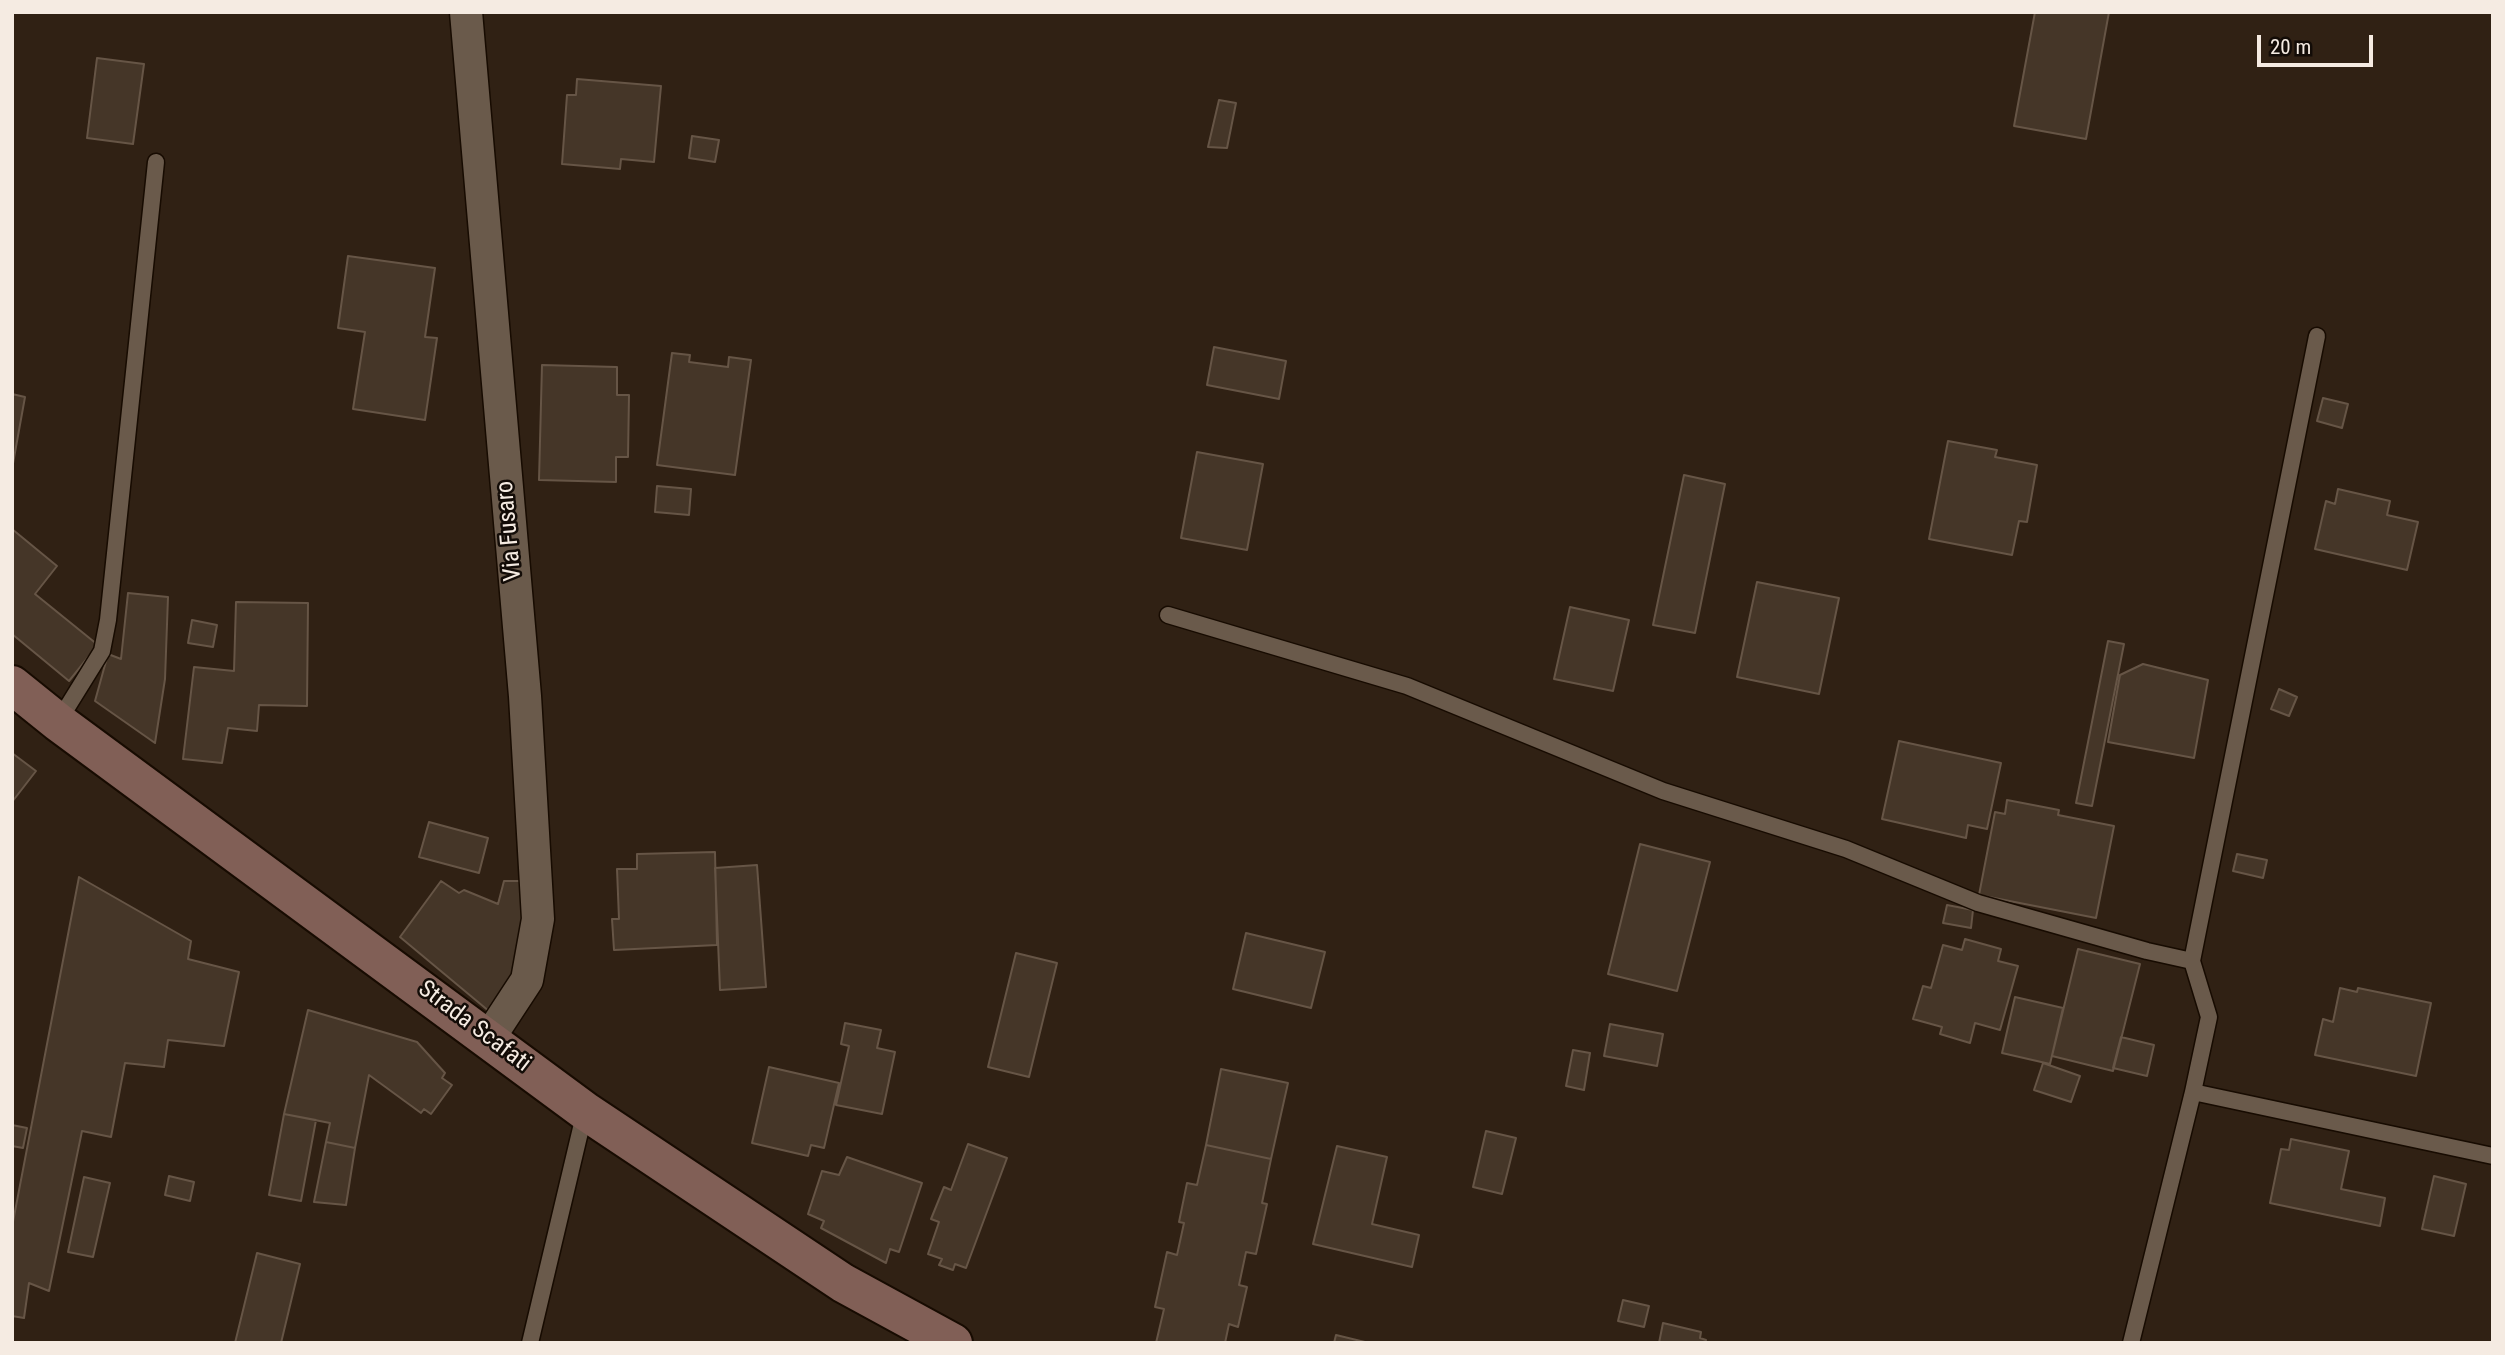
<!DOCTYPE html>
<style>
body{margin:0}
#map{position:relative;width:2505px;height:1355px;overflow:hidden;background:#302114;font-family:"Roboto Condensed",sans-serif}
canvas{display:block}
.frame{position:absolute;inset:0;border:14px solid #f5ebe2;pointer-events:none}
.scale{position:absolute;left:2257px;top:35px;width:116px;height:32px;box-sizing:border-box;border:4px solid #f5ebe2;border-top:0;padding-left:9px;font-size:21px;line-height:24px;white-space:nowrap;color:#f5ebe2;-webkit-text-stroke:5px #130c07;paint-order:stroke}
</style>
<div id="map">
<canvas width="2505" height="1355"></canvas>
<div class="frame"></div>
<div class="scale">20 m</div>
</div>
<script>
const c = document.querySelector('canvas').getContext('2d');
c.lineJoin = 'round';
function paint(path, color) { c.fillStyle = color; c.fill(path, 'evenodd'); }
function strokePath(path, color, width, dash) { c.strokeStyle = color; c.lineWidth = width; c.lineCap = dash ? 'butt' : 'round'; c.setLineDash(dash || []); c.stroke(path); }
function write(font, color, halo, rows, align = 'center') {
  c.font = font + ' "Roboto Condensed",sans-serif'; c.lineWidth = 5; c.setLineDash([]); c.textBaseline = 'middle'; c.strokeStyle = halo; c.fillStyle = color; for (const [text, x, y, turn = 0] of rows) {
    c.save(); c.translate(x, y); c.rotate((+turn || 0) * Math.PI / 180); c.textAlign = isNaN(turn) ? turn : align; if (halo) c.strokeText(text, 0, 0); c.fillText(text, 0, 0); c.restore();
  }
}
const building = new Path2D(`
 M2035 12H2109L2086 139 2014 126Z
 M97 58 144 64 133 144 87 138Z
 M577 79 661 86 654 162 621 159 620 169 562 164 567 95H576Z
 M1219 100 1236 103 1227 148 1208 147Z
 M692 136 719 140 715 162 689 158Z
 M348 256 435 268 425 337 437 338 425 420 353 409 365 332 338 328Z
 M1214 347 1286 361 1279 399 1207 385Z
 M672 353 690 355 689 362 728 367 729 357 751 360 735 475 657 465Z
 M542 365 617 367V395H629L628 457H616V482L539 480Z
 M12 394 25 397 12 469Z
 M2323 398 2348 404 2342 428 2317 421Z
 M1948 441 1997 450 1995 457 2037 465 2027 522 2019 521 2012 555 1929 539Z
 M1197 452 1263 464 1247 550 1181 538Z
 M1684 475 1725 484 1695 633 1653 625Z
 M657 486 691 489 689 515 655 512Z
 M2338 489 2390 501 2387 515 2418 522 2407 570 2315 549 2326 501 2335 504Z
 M12 529 57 566 35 594 98 645 69 681 12 634Z
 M1757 582 1839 598 1819 694 1737 677Z
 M128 593 168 597 165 679 155 743 95 701 108 654 121 659Z
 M236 602 308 603 307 706 259 705 257 731 228 728 222 763 183 759 194 667 234 671Z
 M1570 607 1629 620 1613 691 1554 679Z
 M192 620 217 625 213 647 188 643Z
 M2108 641 2124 644 2092 806 2076 803Z
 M2143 664 2208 680 2194 758 2108 742 2120 675Z
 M2279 689 2297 697 2289 716 2271 709Z
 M1899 741 2001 763 1987 829 1968 825 1966 838 1882 819Z
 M12 753 36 771 12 802Z
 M2007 800 2059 810 2058 815 2114 826 2096 918 1979 895 1995 812 2005 814Z
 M429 822 488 838 479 873 419 857Z
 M1640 844 1710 862 1677 991 1608 974Z
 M715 852 717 945 614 950 612 919H619L617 869H637V854Z
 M2237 854 2267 860 2263 878 2233 871Z
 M757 865 766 987 720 990 715 868Z
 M79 877 191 941 188 959 239 972 224 1046 168 1040 164 1067 125 1063 111 1137 82 1131 49 1291 29 1283 24 1318 12 1316V1227Z
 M441 881 459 893 464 890 498 904 504 881H531L530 933 496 1017 400 937Z
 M1947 905 1973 910 1971 928 1943 923Z
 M1246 933 1325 952 1311 1008 1233 989Z
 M1965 939 2001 949 1998 961 2018 966 2000 1030 1975 1023 1970 1043 1940 1034 1942 1027 1913 1019 1923 986 1931 988 1943 945 1962 950Z
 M2078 949 2140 964 2113 1071 2052 1056Z
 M1016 953 1057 963 1029 1077 988 1067Z
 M2340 988 2357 992 2358 988 2431 1003 2416 1076 2315 1055 2323 1019 2333 1022Z
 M2015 997 2063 1008 2050 1064 2002 1053Z
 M308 1010 417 1042 445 1073 442 1078 452 1085 431 1114 424 1109 421 1113 369 1075 355 1148 326 1142 330 1123 284 1114Z
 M845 1023 881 1030 877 1048 895 1052 882 1114 836 1105 849 1046 841 1044Z
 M1610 1024 1663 1034 1657 1066 1604 1056Z
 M2121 1037 2154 1045 2147 1076 2113 1068Z
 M1573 1050 1590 1053 1584 1090 1566 1086Z
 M2043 1063 2080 1076 2071 1102 2034 1090Z
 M769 1067 839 1083 824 1148 811 1145 808 1156 752 1143Z
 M1221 1069 1288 1083 1271 1159 1206 1145Z
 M284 1114 316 1120 301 1201 269 1195Z
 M12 1125 27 1128 23 1148 12 1146Z
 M1486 1131 1516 1138 1502 1194 1473 1187Z
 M2291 1139 2349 1151 2341 1189 2385 1198 2380 1226 2270 1203 2281 1149 2289 1150Z
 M326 1142 355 1148 346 1205 314 1202Z
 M968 1144 1007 1158 966 1268 955 1264 953 1270 939 1265 942 1259 928 1254 939 1222 931 1219 944 1187 951 1190Z
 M1206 1145 1271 1159 1262 1203 1267 1204 1256 1254 1246 1252 1239 1285 1247 1287 1238 1327 1229 1324 1225 1343H1156L1164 1309 1155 1307 1167 1252 1177 1255 1184 1223 1179 1222 1187 1183 1197 1185Z
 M1337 1146 1387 1157 1372 1224 1419 1235 1412 1267 1313 1244Z
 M847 1157 922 1183 899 1252 890 1249 886 1263 821 1228 824 1221 808 1214 822 1171 839 1175Z
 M169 1176 194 1182 190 1201 165 1195Z
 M2434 1176 2466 1184 2454 1236 2422 1229Z
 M84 1177 110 1183 93 1257 68 1252Z
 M257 1253 300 1264 281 1343H235Z
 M1623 1300 1649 1306 1644 1327 1618 1321Z
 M1663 1323 1701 1332 1700 1338 1706 1340 1705 1343H1659Z
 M1336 1335 1369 1343H1334Z`);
paint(building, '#453628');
strokePath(building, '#665546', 2);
const lane = new Path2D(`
 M1168 615 1407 686 1663 791 1846 849 1978 903 2147 951 2192 961 2209 1017 2193 1092 2131 1343
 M58 722 102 651 108 620 156 162
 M2192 961 2317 336
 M2193 1092 2493 1156
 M530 1343 585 1111`);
const street = new Path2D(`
 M466 12 525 696 538 919 527 980 489 1038`);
const secondary = new Path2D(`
 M12 685 58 722 585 1111 843 1283 953 1343`);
strokePath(lane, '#170b01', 19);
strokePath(street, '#170b01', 35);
strokePath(secondary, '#170b01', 42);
strokePath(lane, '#6a5a4b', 16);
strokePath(street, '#6a5a4b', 32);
strokePath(secondary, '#815f56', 38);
write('24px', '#f5ebe2', '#130c07', [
 ["Via Fusaro",510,531,-95],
 ["Strada Scafati",474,1027,37]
]);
</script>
